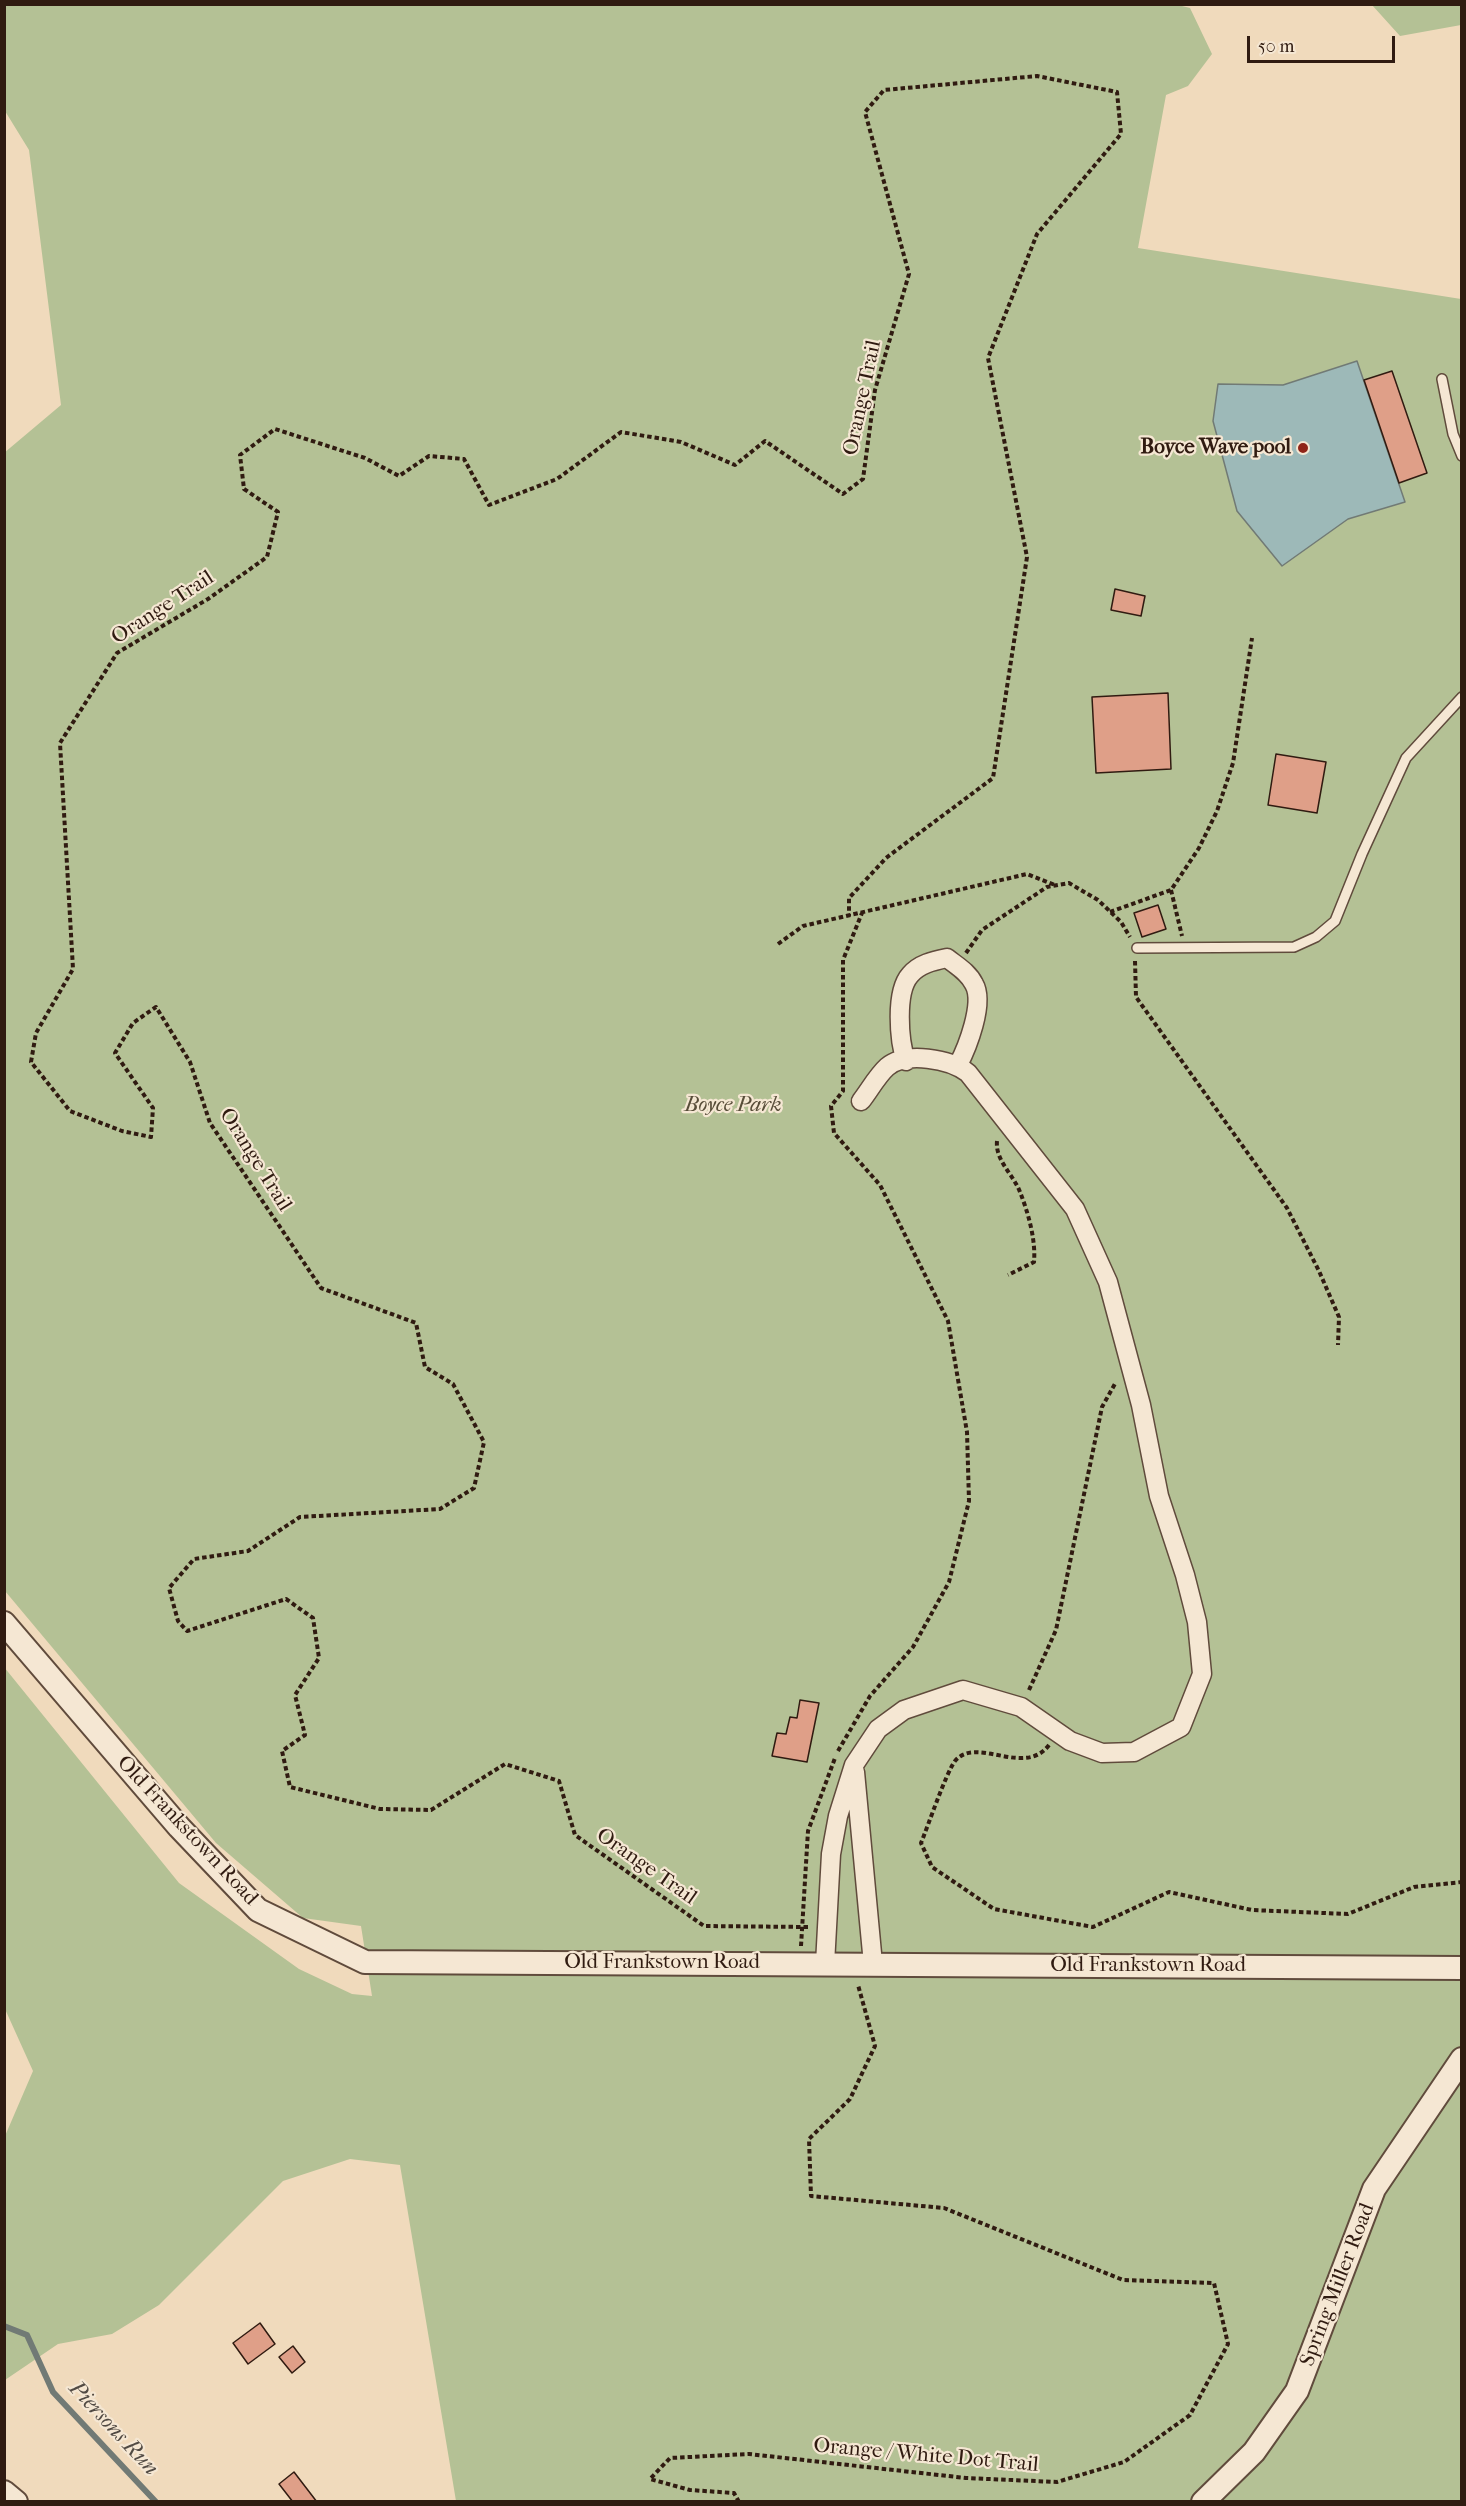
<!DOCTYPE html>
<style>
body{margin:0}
#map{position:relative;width:1466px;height:2506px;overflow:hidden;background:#f0dabc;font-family:"IM FELL French Canon",serif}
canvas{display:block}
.frame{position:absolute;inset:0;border:6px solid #301b11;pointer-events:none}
.scale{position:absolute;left:1247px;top:36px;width:148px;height:27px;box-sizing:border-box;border:3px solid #301b11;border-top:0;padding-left:8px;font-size:18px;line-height:21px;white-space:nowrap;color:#301b11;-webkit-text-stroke:4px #f5e7d3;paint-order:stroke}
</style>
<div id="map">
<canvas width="1466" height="2506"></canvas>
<div class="frame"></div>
<div class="scale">50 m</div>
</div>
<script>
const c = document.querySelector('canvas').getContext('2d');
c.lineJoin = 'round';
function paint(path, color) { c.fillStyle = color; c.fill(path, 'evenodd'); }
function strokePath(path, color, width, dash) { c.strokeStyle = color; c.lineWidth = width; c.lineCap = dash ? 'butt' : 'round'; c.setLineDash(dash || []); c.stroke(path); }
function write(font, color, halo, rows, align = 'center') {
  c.font = font + ' "IM FELL French Canon",serif'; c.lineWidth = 4.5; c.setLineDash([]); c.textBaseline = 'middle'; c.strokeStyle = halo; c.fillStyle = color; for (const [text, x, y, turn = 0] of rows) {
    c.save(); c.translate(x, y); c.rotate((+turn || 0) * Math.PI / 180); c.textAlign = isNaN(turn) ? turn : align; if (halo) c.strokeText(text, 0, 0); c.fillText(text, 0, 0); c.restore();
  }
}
paint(new Path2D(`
 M1174 4 1190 8 1212 54 1188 86 1166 95 1138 248 1461 299V2501H456L400 2165 350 2159 283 2181 159 2305 112 2334 58 2344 5 2380V2136L33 2071 5 2009 4 1667 179 1883 299 1969 352 1994 372 1996 361 1926 303 1918 216 1843 5 1591 4 453 61 405 29 150 5 111V5Z
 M1372 5H1461V25L1400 36Z`), '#b4c195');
const water = new Path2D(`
 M1357 361 1405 502 1348 519 1282 566 1237 511 1213 421 1218 384 1283 385Z`);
paint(water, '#9db9b8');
strokePath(water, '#717a75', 1.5);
strokePath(new Path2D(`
 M4 2326 27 2335 53 2392 156 2502`), '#717a75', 6);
const building = new Path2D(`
 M1392 371 1427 473 1399 483 1364 380Z
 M1115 589 1145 596 1141 616 1111 610Z
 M1168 693 1171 769 1096 773 1092 697Z
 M1276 754 1326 762 1317 813 1268 805Z
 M1158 905 1166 929 1142 937 1134 913Z
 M800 1700 819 1703 807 1762 772 1756 777 1733 786 1734 790 1717 797 1718Z
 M260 2323 275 2344 248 2364 233 2343Z
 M293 2346 305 2362 292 2373 279 2357Z
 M294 2472 317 2502H293L279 2484Z`);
paint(building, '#df9f88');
strokePath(building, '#301b11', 1.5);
const service = new Path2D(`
 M1442 379 1453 434 1462 456
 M1137 948 1294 947 1316 937 1335 921 1362 854 1406 758 1462 697`);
const minor = new Path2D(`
 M906 1061C899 1041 895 992 910 975 919 964 933 961 947 958 957 966 968 972 974 984 985 1003 967 1048 958 1065
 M855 1772 873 1964
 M825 1964 831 1854 838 1816 854 1765 878 1729 904 1710 963 1690 1021 1707 1070 1741 1102 1753 1134 1752 1181 1727 1202 1674 1197 1622 1185 1575 1159 1496 1141 1405 1108 1282 1075 1209 968 1073C950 1059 906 1051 887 1067 877 1076 869 1091 861 1101`);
const tertiary = new Path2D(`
 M4 1623 179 1827 258 1910 365 1962 1462 1968
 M4 2492 16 2502
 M1203 2502 1254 2452 1297 2391 1374 2189 1462 2059`);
strokePath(service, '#604b3c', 12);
strokePath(minor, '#604b3c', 21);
strokePath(tertiary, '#604b3c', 26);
strokePath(new Path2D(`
 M1171 890 1182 936
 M1110 912 1171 890 1199 848 1217 811 1233 763 1252 638
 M778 944 803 926 1027 874 1055 885
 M966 953 982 930 1047 887 1069 883 1098 900 1121 922 1130 937
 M1135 961 1136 997 1287 1208 1319 1271 1339 1317 1338 1345
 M997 1141C995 1160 1013 1174 1020 1192 1028 1212 1036 1240 1034 1262L1008 1275
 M1029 1690 1056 1630 1102 1407 1116 1382
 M1049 1745C1024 1778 977 1735 955 1761 946 1773 928 1826 921 1843L932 1867 994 1909 1093 1927 1169 1892 1252 1910 1348 1914 1414 1887 1462 1882
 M838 1751 870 1696 913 1647 949 1582 969 1501 967 1432 948 1321 880 1185 834 1133 831 1106 843 1091V960L862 913
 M808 1927 704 1926 575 1835 559 1781 505 1764 431 1810 380 1809 290 1787 282 1751 305 1735 295 1695 319 1658 313 1618 286 1599 187 1631 178 1621 169 1588 194 1559 248 1551 300 1517 440 1509 474 1488 484 1442 453 1384 425 1367 416 1323 321 1288 210 1123 190 1062 156 1007 133 1023 115 1053 153 1108 151 1137 122 1131 70 1111 31 1062 36 1033 73 969 60 743 117 653 208 599 267 557 278 512 244 489 240 455 275 429 365 458 399 476 429 456 464 459 489 505 557 479 621 432 681 442 735 465 765 441 843 494 863 479 875 390 909 274 865 112 884 90 1037 76 1117 92 1121 134 1037 234 988 358 1027 557 993 778 886 858 849 898V916
 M801 1946 808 1831 835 1758
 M739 2502 734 2493 690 2490 650 2479 670 2458 749 2454 966 2478 1057 2482 1124 2462 1190 2415 1228 2344 1214 2283 1123 2280 944 2208 811 2196 809 2139 850 2099 875 2046 858 1985`), '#301b11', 4, [4.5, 3]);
strokePath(service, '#f5e7d3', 9);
strokePath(minor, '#f5e7d3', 18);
strokePath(tertiary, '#f5e7d3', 22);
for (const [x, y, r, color] of [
 [1303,448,6,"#8f2418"]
]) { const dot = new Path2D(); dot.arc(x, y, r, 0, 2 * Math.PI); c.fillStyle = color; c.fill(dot); strokePath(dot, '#f5e7d3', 2); }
write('21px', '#301b11', '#f5e7d3', [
 ["Orange Trail",863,398,-78],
 ["Orange Trail",163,608,-33],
 ["Orange Trail",255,1160,58],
 ["Old Frankstown Road",187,1831,47],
 ["Orange Trail",646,1867,35],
 ["Old Frankstown Road",662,1963],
 ["Old Frankstown Road",1148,1966],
 ["Spring Miller Road",1338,2285,-69],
 ["Orange / White Dot Trail",926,2456,5]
]);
write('bold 21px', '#301b11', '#f5e7d3', [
 ["Boyce Wave pool",1291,448]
], 'right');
write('italic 21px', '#584d39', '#f5e7d3', [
 ["Boyce Park",733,1106]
]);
write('italic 22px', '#514a43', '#f5e7d3', [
 ["Piersons Run",113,2429,47]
]);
</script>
